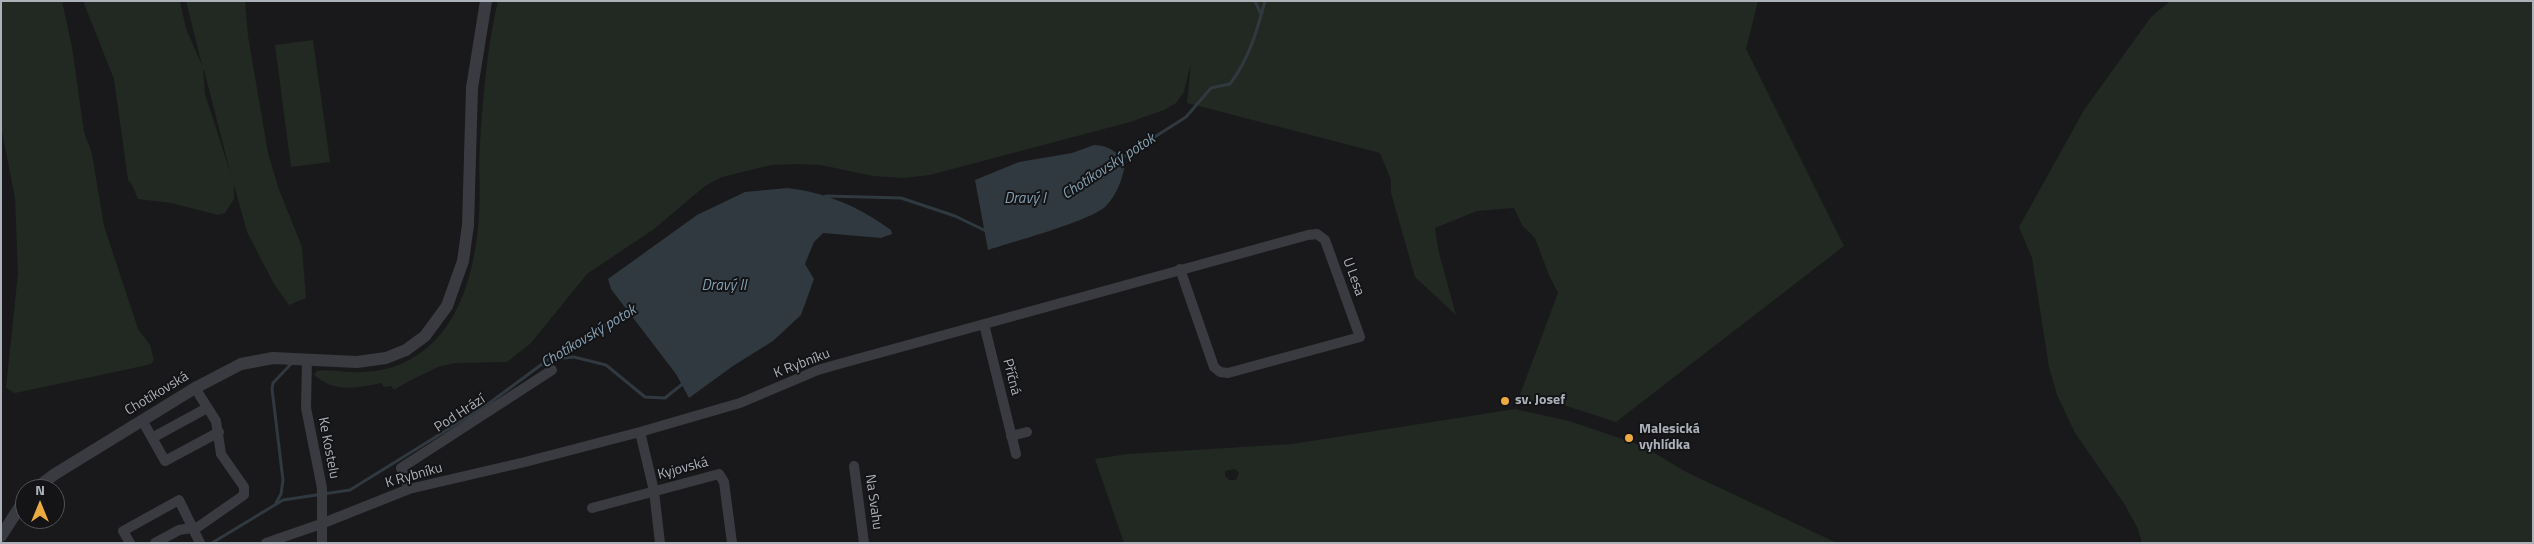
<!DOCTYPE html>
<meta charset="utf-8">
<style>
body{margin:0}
#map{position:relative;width:2534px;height:544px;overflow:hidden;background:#19191b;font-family:"Titillium Web",sans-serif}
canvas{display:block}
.frame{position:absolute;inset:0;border:2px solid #acb1ba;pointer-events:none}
.north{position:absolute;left:15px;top:479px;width:50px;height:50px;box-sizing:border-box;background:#141416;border:1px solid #515358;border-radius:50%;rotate:0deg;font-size:14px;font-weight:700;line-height:20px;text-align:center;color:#acb1ba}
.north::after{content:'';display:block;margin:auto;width:18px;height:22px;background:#ebab41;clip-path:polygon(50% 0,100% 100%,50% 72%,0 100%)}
</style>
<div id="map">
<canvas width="2534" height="544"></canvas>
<div class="frame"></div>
<div class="north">N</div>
</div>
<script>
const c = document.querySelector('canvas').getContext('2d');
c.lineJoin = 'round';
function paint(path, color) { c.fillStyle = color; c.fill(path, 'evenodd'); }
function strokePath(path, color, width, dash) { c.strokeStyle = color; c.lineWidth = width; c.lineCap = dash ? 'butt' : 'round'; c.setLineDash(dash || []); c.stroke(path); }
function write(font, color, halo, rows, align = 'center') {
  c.font = font + ' "Titillium Web",sans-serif'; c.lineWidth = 4; c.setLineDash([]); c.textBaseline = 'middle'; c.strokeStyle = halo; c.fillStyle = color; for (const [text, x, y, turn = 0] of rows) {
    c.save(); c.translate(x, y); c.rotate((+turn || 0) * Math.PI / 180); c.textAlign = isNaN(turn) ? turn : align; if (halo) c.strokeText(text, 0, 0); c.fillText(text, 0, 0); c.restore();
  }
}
paint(new Path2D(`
 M1 1H62L72 47 84 132 92 154 104 226 138 329 150 345 154 360 151 364 129 369 15 393 6 388 18 273 15 198 1 127Z
 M83 1H180L186 29 202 65 186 1H245L248 36 268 153 278 187 302 247 306 298 289 305 274 284 247 232 234 185V199L225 213 218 215 171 203 138 199 132 185 128 180 114 79ZM203 70H204L231 175 205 94Z
 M498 1H1758L1746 49 1844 246 1616 422 1560 404 1518 400 1558 293 1549 275 1535 238 1522 225 1514 208 1477 211 1435 228 1438 249 1456 315 1415 277 1391 193V180L1380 153 1187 103 1191 63 1184 92 1176 103 1164 110 1130 122 930 175 903 178 873 176 821 165 798 164 771 165 722 177 705 186 654 229 587 274 531 343 507 362 455 363 438 367 409 381 394 390 391 386 384 387 381 383C356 388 335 393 314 375L317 371C328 369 340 372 351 372 366 373 390 370 403 363 459 338 475 272 479 216 481 192 478 168 480 144 483 96 487 48 498 1Z
 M2170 1H2533V543H2142L2138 529 2125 505 2075 433 2057 395 2049 367 2032 258 2019 227 2084 110 2151 17Z
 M313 40 330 162 291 167 275 45Z
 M1515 409 1569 421 1643 446 1686 472 1837 543H1124L1095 459 1128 454 1292 444ZM1235 469 1239 473 1236 480H1229L1225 476V471Z`), '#212922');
paint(new Path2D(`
 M1094 145C1109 146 1118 151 1125 165 1122 180 1117 194 1106 206 1091 221 1012 242 988 250L975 180 1019 162 1072 153Z
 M787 188C826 192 861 208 891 230L892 234 881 238 823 233 814 242 805 264 814 279 801 315 773 341 733 366 689 398 676 374 611 289 608 279 697 215 745 192Z`), '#2f393f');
strokePath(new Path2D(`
 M1255 1 1261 14
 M1120 159 1186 117 1211 88 1230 84C1249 59 1257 31 1265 1
 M822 198 826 196 901 198 955 216 986 231
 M552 359 574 357 606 365 645 397 665 398 685 382
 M276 503 281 494 283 480 272 389 273 383 291 364
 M212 543 283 500 350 490 484 407 549 359 630 310`), '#2f393f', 3);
strokePath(new Path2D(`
 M984 324 1016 454
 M307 359 306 408 322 488V543
 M142 420 165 461 219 432
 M640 432 654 491 660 543
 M1011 436 1027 432
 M152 438 207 408
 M854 466 864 543
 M409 489 401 468 552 370
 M592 508 719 474 724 482 732 543
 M130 543 123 531 179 500 200 543
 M155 543 179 530 198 527 244 495V487L221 454 216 421 195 388
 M266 543 321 524 409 489 525 462 640 432 740 403 818 370 839 364 1308 235 1317 234 1325 240 1360 337 1228 373 1220 372 1214 367 1180 269`), '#3a3b40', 10);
strokePath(new Path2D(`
 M35 489 55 474 195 388 241 364 273 358 357 362 386 358 406 350 425 336 447 306 463 261 468 225 472 88 486 1
 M1 536 25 499`), '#3a3b40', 12);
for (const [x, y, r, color] of [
 [1505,401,5,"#ebab41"],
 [1629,438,5,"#ebab41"]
]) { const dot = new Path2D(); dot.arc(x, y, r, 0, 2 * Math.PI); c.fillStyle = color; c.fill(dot); strokePath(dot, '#141416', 2); }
write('14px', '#acb1ba', '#141416', [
 ["U Lesa",1353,277,70],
 ["K Rybníku",802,364,-21],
 ["Příčná",1011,377,76],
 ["Chotíkovská",157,394,-31],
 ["Pod Hrází",460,414,-33],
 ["Ke Kostelu",328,448,79],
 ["Kyjovská",683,469,-15],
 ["K Rybníku",414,476,-16],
 ["Na Svahu",873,502,82]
]);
write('bold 14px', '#acb1ba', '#141416', [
 ["sv. Josef",1515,401],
 ["Malesická",1639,430],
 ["vyhlídka",1639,446]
], 'left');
write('italic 15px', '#85a0b3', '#141416', [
 ["Chotíkovský potok",1109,167,-33],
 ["Dravý I",1025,199],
 ["Dravý II",724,286],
 ["Chotíkovský potok",589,337,-31]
]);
</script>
